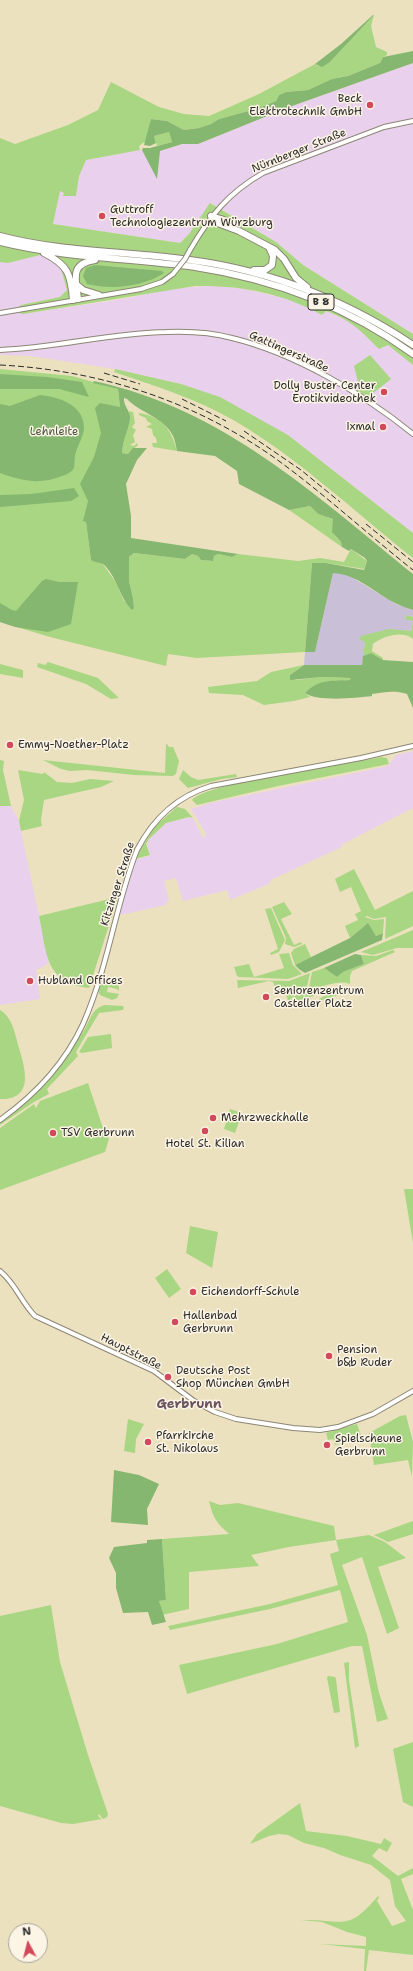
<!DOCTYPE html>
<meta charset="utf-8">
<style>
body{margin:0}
#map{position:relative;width:413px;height:1971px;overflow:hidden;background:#ece1bf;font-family:"Shantell Sans",sans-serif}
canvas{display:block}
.north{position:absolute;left:8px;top:1923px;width:40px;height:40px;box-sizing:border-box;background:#fcf5e5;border:1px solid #a8a49b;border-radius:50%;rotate:353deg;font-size:11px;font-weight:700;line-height:16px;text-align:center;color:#2b2b2b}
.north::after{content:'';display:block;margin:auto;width:14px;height:18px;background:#d1495b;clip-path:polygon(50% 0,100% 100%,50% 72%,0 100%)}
</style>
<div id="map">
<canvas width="413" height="1971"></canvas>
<div class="north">N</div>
</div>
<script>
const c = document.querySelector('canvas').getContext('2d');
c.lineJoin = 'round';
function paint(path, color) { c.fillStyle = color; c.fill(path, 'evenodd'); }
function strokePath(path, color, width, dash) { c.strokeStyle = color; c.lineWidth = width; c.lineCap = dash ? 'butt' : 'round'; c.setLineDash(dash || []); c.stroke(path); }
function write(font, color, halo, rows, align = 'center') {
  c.font = font + ' "Shantell Sans",sans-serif'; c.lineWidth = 3; c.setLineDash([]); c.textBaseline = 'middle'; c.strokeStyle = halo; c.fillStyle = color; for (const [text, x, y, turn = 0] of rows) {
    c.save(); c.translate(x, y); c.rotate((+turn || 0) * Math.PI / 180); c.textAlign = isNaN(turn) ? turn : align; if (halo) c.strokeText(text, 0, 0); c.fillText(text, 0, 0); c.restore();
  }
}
paint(new Path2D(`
 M413 63V334L303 265 276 242 211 203 189 234 180 243 53 224 60 190 64 193 63 195H76L79 176 86 160 140 150 160 151 182 144H198L292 106Z
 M52 252 61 269 67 290 60 297 21 305 23 314 128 298 170 289 218 285 244 289 294 300 322 315 326 311 357 325 379 349 388 345 413 365V533L288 435 181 384 115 369 63 361 29 356 0 355V262L8 263Z
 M413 751V808L341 845 342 847 271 880 269 884 230 900 227 890 183 901 176 878 164 881 169 899 166 905 116 916 133 861 154 854 150 855 147 844 149 839 166 823 190 817V819L193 818 203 838 206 836 205 832 191 809 210 803 388 766 396 755Z
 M0 806H11L19 821 49 963 39 969H36L40 999 0 1005Z`), '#e9d1ed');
paint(new Path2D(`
 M333 573H342L353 578 396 604 413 610V617L406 615 405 618 413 621 411 631 398 630 365 643 362 665H304L305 652H315Z`), '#c9bfd7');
paint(new Path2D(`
 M374 15 371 26 376 47 387 52V55L383 57 380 63 348 76 332 79 308 90 286 92 279 95 276 101 256 109 219 119 211 124 199 128 184 130 167 121 151 119 147 140 139 146 140 150 86 160 79 176 76 196H63L64 193 60 191 53 224 180 243 189 234 210 203 276 242 303 265 413 334V365L388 345 379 349C359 329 352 321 326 311L322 315C283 293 239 285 195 286L23 314 13 311 21 305 60 297 67 290 61 269 52 252 8 263 0 262V138L15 144 68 125 98 110 111 82 159 107 184 114 209 116 259 94 315 64 318 66 330 62Z
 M169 132 172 142 157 146 154 136Z
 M370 355 391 379 368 397 356 390 359 386 354 366Z
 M0 369 72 376 118 389 120 407 86 522 91 560 102 563 115 581 124 601 134 608 133 598 129 581V557L134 553 185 559 192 554 198 556 201 560 213 561 214 556 218 554 232 557 238 554 298 561 320 558 344 562 351 549 367 561 364 569 326 563H312L305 652 197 658 168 654 166 666 50 637 0 622Z
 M115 369 181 384 220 397 288 435 413 533V558C356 513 297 457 235 421 197 399 155 386 114 372Z
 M129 411 133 412 135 423 132 427 136 430 133 435 135 442 130 445 134 446 137 443 138 445 128 454 122 453C123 439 130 424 129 411Z
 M139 413C162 417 171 428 177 451L153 447 152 443H157L156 438 153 435 152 429 146 427 152 424 147 421 146 418 139 415Z
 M310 506 318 514 333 519 335 536 341 542 342 547 289 510Z
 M406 615 413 617V639C403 630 383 636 373 644L372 651 383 658V660L371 653 363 656 365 643 360 639 361 636 389 629 411 631 413 621 405 619Z
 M48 662 98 678 119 698 111 699 86 684 37 667 38 663 45 665Z
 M0 664 23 670V678L0 674Z
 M304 665 290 675 296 680 322 677 351 678V680C332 681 317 680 305 693L310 697 294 701 264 705 243 695 209 693 208 687 257 681 271 672Z
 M166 743 169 747H173L179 761 176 774 173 776 134 775 87 770 70 771 61 769 43 760 165 773Z
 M381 757 387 758 389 764 278 786 197 805 192 800C207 782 350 764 381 757Z
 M0 760 4 761 3 770 11 806H0Z
 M18 770 43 774 44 772 57 782 72 783 90 779 114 781 101 787 44 800 41 820 42 826 21 831 19 821 24 800Z
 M183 770 191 777 198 780 236 774 237 777 222 779 188 788 179 779Z
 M177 807 185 809 193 818 189 817 166 823 149 839 146 844 150 855 135 859 154 827Z
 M354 869 375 910 413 891V926L385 939 386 917 374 919 367 916 365 917 374 920 384 919 383 933 376 936 367 924 350 938 345 926 358 920 355 914 361 911 351 887 340 892 335 879Z
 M118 897 89 988C44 983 47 952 39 916Z
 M284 902 292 914 281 919 294 945 301 942 302 944 294 947 285 944 286 938 272 907Z
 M271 908 285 940 279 952 271 955 270 953 278 949 265 909Z
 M413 930V948H397L373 955 361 952Z
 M305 944 311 957 295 965 291 953 294 949Z
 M393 950 395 952 352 971 350 976V984C340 980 329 985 318 987V989L328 987C319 994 308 999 296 1002L293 999 296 997H293L309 988 312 972 324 968 337 977 343 972 364 964 361 955 376 956Z
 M289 953 293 965 302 974 288 979 239 977 237 976 234 967 249 964 254 977 284 968 279 954Z
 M310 973 307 987 295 994 291 999 295 1003 289 1004 286 994 275 995 276 989 273 982 269 981 238 988 237 980 289 981Z
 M100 983 119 985V991L117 989 108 987 107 992 119 994 117 998 112 1000 100 995 98 990Z
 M339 988H347L352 991 319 1001V999Z
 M105 1005 123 1006 124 1008 123 1010 99 1013 76 1052 78 1056 47 1089 49 1094 34 1102 0 1125V1122C36 1098 61 1065 84 1030 91 1019 91 1009 105 1005Z
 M0 1010C13 1018 15 1034 19 1048 25 1068 35 1100 0 1099Z
 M111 1034 112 1048 82 1053 79 1052 88 1037Z
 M88 1083 103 1128 109 1139 105 1152 0 1190V1128L34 1104 36 1108 40 1101Z
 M230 1109 242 1113 235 1133 224 1129Z
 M404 1189H413V1243Z
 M190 1226 218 1232 212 1268 186 1253Z
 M167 1269 181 1289 169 1298 155 1278Z
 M406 1415 413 1442 412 1477 408 1460 374 1465 369 1433 400 1416Z
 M128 1419 144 1424 136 1439 135 1453 124 1451Z
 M357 1424 362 1438 335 1445 333 1439 328 1440 326 1433Z
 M209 1501 220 1505 238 1503 334 1526 336 1540 369 1535 385 1542 406 1558 378 1567 399 1628 387 1634 362 1557 342 1565 367 1635 379 1693 388 1719 377 1722 362 1646H352L187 1694 179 1665 277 1644 348 1622 340 1590 270 1609 170 1630 168 1626 270 1604 338 1585 330 1554 339 1551 336 1540 289 1547 251 1555 259 1566 189 1572V1609L162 1615 159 1601 166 1600 162 1539 229 1534C216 1522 213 1518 209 1501Z
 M413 1521V1534L388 1542 374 1535Z
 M51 1605 60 1662 88 1755 108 1814 107 1817 103 1819 99 1814 98 1816 102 1819 73 1824 61 1823 0 1806V1616Z
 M349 1662V1680L359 1746 355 1748 344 1663Z
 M328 1676 335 1677 336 1679 340 1712 334 1713 327 1678Z
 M413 1742V1807L403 1802 393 1749Z
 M300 1803 306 1831 347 1836 381 1844 384 1838 392 1843 387 1852 379 1848 372 1856 398 1876 413 1868V1874L401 1879 413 1910V1955L369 1950 366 1971H364L365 1949 320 1944 366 1946V1937L347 1932 322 1922 301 1920C344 1919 347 1933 378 1896L379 1897 377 1901 392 1926 406 1921 395 1906 390 1880 371 1865 340 1855 324 1848 304 1843 288 1835 279 1834 269 1836 250 1844 257 1834Z`), '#a9d682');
paint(new Path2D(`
 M373 15H374L330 62 322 67 315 64 341 44Z
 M413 51V63L292 106 198 144H182L160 151 157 179 142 150 143 148H150L172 142 169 132 154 136 156 143 150 146 144 145 151 119 167 121 184 130 199 128 211 124 219 119 256 109 276 101 279 95 286 92 308 90 332 79 348 76 380 63 383 57Z
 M95 265 162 271 164 273C143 287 112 290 87 284L83 276 86 268Z
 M0 374 47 377 82 382 89 397 59 389H0Z
 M94 381C223 409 313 493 413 574V610C407 608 401 606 395 603 375 593 357 574 333 573L315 652H305L312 563H326L364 570 367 561 365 558 351 549 349 551 342 547 341 542 332 532 333 519 318 514 310 506 289 510 239 484 237 471 215 456 177 451C176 446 175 440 173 436 164 417 140 413 127 399L124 398C123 406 131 411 130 419 128 431 123 439 122 453L128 454 133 448H147L137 460 126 484 131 516V538L238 554 232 557 218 554 214 556 213 561 201 560 198 556 192 554 185 559 134 553 129 557V581L133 598 134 608 132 610C119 597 117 576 103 564 100 562 95 563 91 560L86 522 83 521 88 501 80 484 94 457 101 433 95 408 100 403 120 407 118 389 93 383Z
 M40 395C59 397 85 405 84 429 83 437 78 445 76 452 74 457 75 463 74 468 72 472 66 475 62 476 40 485 22 481 0 473V404L10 406Z
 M74 488 79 496 71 501 0 507V495L31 494Z
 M46 579 59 582H78L71 624 48 632 15 627 0 622V603L12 610 16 611 42 581Z
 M371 653 383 660 413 662V708L407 694C395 690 385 692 372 694V696C356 698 318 702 305 693 318 679 331 681 350 680L351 678 322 677 290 680V675L304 665H362L363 656Z
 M368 923 376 936 383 933 382 940 305 973 300 970 295 965 350 938Z
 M355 954 361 955 364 964 343 972 337 977 324 968Z
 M114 1470 139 1475 159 1484 147 1509 148 1525 111 1522Z
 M162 1539 166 1600 159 1601 166 1622 152 1625 148 1612 123 1613 116 1588V1573L109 1558 114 1547 147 1543V1540Z`), '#86b770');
const minor = new Path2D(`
 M190 250C210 216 228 193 263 173L384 127 413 121
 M0 313 141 289 162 282 173 274
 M0 350C56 348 110 333 166 332 188 331 210 332 232 338 294 353 364 394 413 434
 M0 1120C35 1095 65 1063 83 1024 108 968 115 906 137 850 153 819 178 796 211 786L361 758 413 746
 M0 1271C16 1284 21 1302 35 1316L154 1371 194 1401 215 1412 236 1419 293 1428 320 1430 338 1427 373 1414 413 1391`);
const highway = new Path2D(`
 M211 216 215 222 239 231 275 250 284 259 296 278 307 287
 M211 216 224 220 230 226
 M0 236C57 251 116 251 174 258 260 267 341 297 413 345
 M0 242C64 258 130 258 195 267 274 279 348 307 413 354
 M44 253C68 265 71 274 73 300
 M254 270H265L272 265 273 256 269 247
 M76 284 83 290 99 295
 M78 299C76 279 69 264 95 260`);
strokePath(minor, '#8c8675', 6);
strokePath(highway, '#8c8675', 8);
strokePath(minor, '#fff', 4);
strokePath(highway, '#fff', 6);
strokePath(new Path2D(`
 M0 365C98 370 191 400 272 456 321 491 365 532 413 570
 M104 373 140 384
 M182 399 226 421
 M244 431 301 470 340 502
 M366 524 413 562`), '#2b2b2b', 1, [6, 3]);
const minorBridge = new Path2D(`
 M173 274 185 259 190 250`);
strokePath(minorBridge, '#8c8675', 6, []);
strokePath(minorBridge, '#fff', 4);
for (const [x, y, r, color] of [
 [370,105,4,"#d1495b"],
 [102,216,4,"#d1495b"],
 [384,392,4,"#d1495b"],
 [383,427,4,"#d1495b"],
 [10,745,4,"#d1495b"],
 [30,981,4,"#d1495b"],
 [266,997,4,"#d1495b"],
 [213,1118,4,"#d1495b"],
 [205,1131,4,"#d1495b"],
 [53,1133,4,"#d1495b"],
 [193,1292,4,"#d1495b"],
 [175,1322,4,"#d1495b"],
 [329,1356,4,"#d1495b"],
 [168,1377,4,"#d1495b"],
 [148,1442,4,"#d1495b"],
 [327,1445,4,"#d1495b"]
]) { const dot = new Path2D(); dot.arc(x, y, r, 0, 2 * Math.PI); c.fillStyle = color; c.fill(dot); strokePath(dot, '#fcf5e5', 1.5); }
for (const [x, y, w] of [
 [321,302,26]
]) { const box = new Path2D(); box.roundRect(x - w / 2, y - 8, w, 16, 3); c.fillStyle = '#fcf5e5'; c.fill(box); strokePath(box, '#2b2b2b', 1); }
write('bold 10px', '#2b2b2b', null, [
 ["B 8",321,302]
]);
write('11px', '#2b2b2b', '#fcf5e5', [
 ["Beck",362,99,"right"],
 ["Elektrotechnik GmbH",362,112,"right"],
 ["Guttroff",110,210],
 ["Technologiezentrum Würzburg",110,223],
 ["Dolly Buster Center",376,386,"right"],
 ["Erotikvideothek",376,399,"right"],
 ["ixmal",375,427,"right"],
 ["Emmy-Noether-Platz",18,745],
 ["Hubland Offices",38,981],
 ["Seniorenzentrum",274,991],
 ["Casteller Platz",274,1004],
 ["Mehrzweckhalle",221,1118],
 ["TSV Gerbrunn",61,1133],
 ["Hotel St. Kilian",205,1144,"center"],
 ["Eichendorff-Schule",201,1292],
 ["Hallenbad",183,1316],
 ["Gerbrunn",183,1329],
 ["Pension",337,1350],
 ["b&b Ruder",337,1363],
 ["Deutsche Post",176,1371],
 ["Shop München GmbH",176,1384],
 ["Pfarrkirche",156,1436],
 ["St. Nikolaus",156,1449],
 ["Spielscheune",335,1439],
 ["Gerbrunn",335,1452]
], 'left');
write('11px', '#2b2b2b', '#fcf5e5', [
 ["Nürnberger Straße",299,151,-22],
 ["Gattingerstraße",289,352,24],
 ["Kitzinger Straße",118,884,-72],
 ["Hauptstraße",131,1352,27]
]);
write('11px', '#4a5641', '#fcf5e5', [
 ["Lehnleite",54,432]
]);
write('bold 13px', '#6b5560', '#fcf5e5', [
 ["Gerbrunn",189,1405]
]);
</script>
